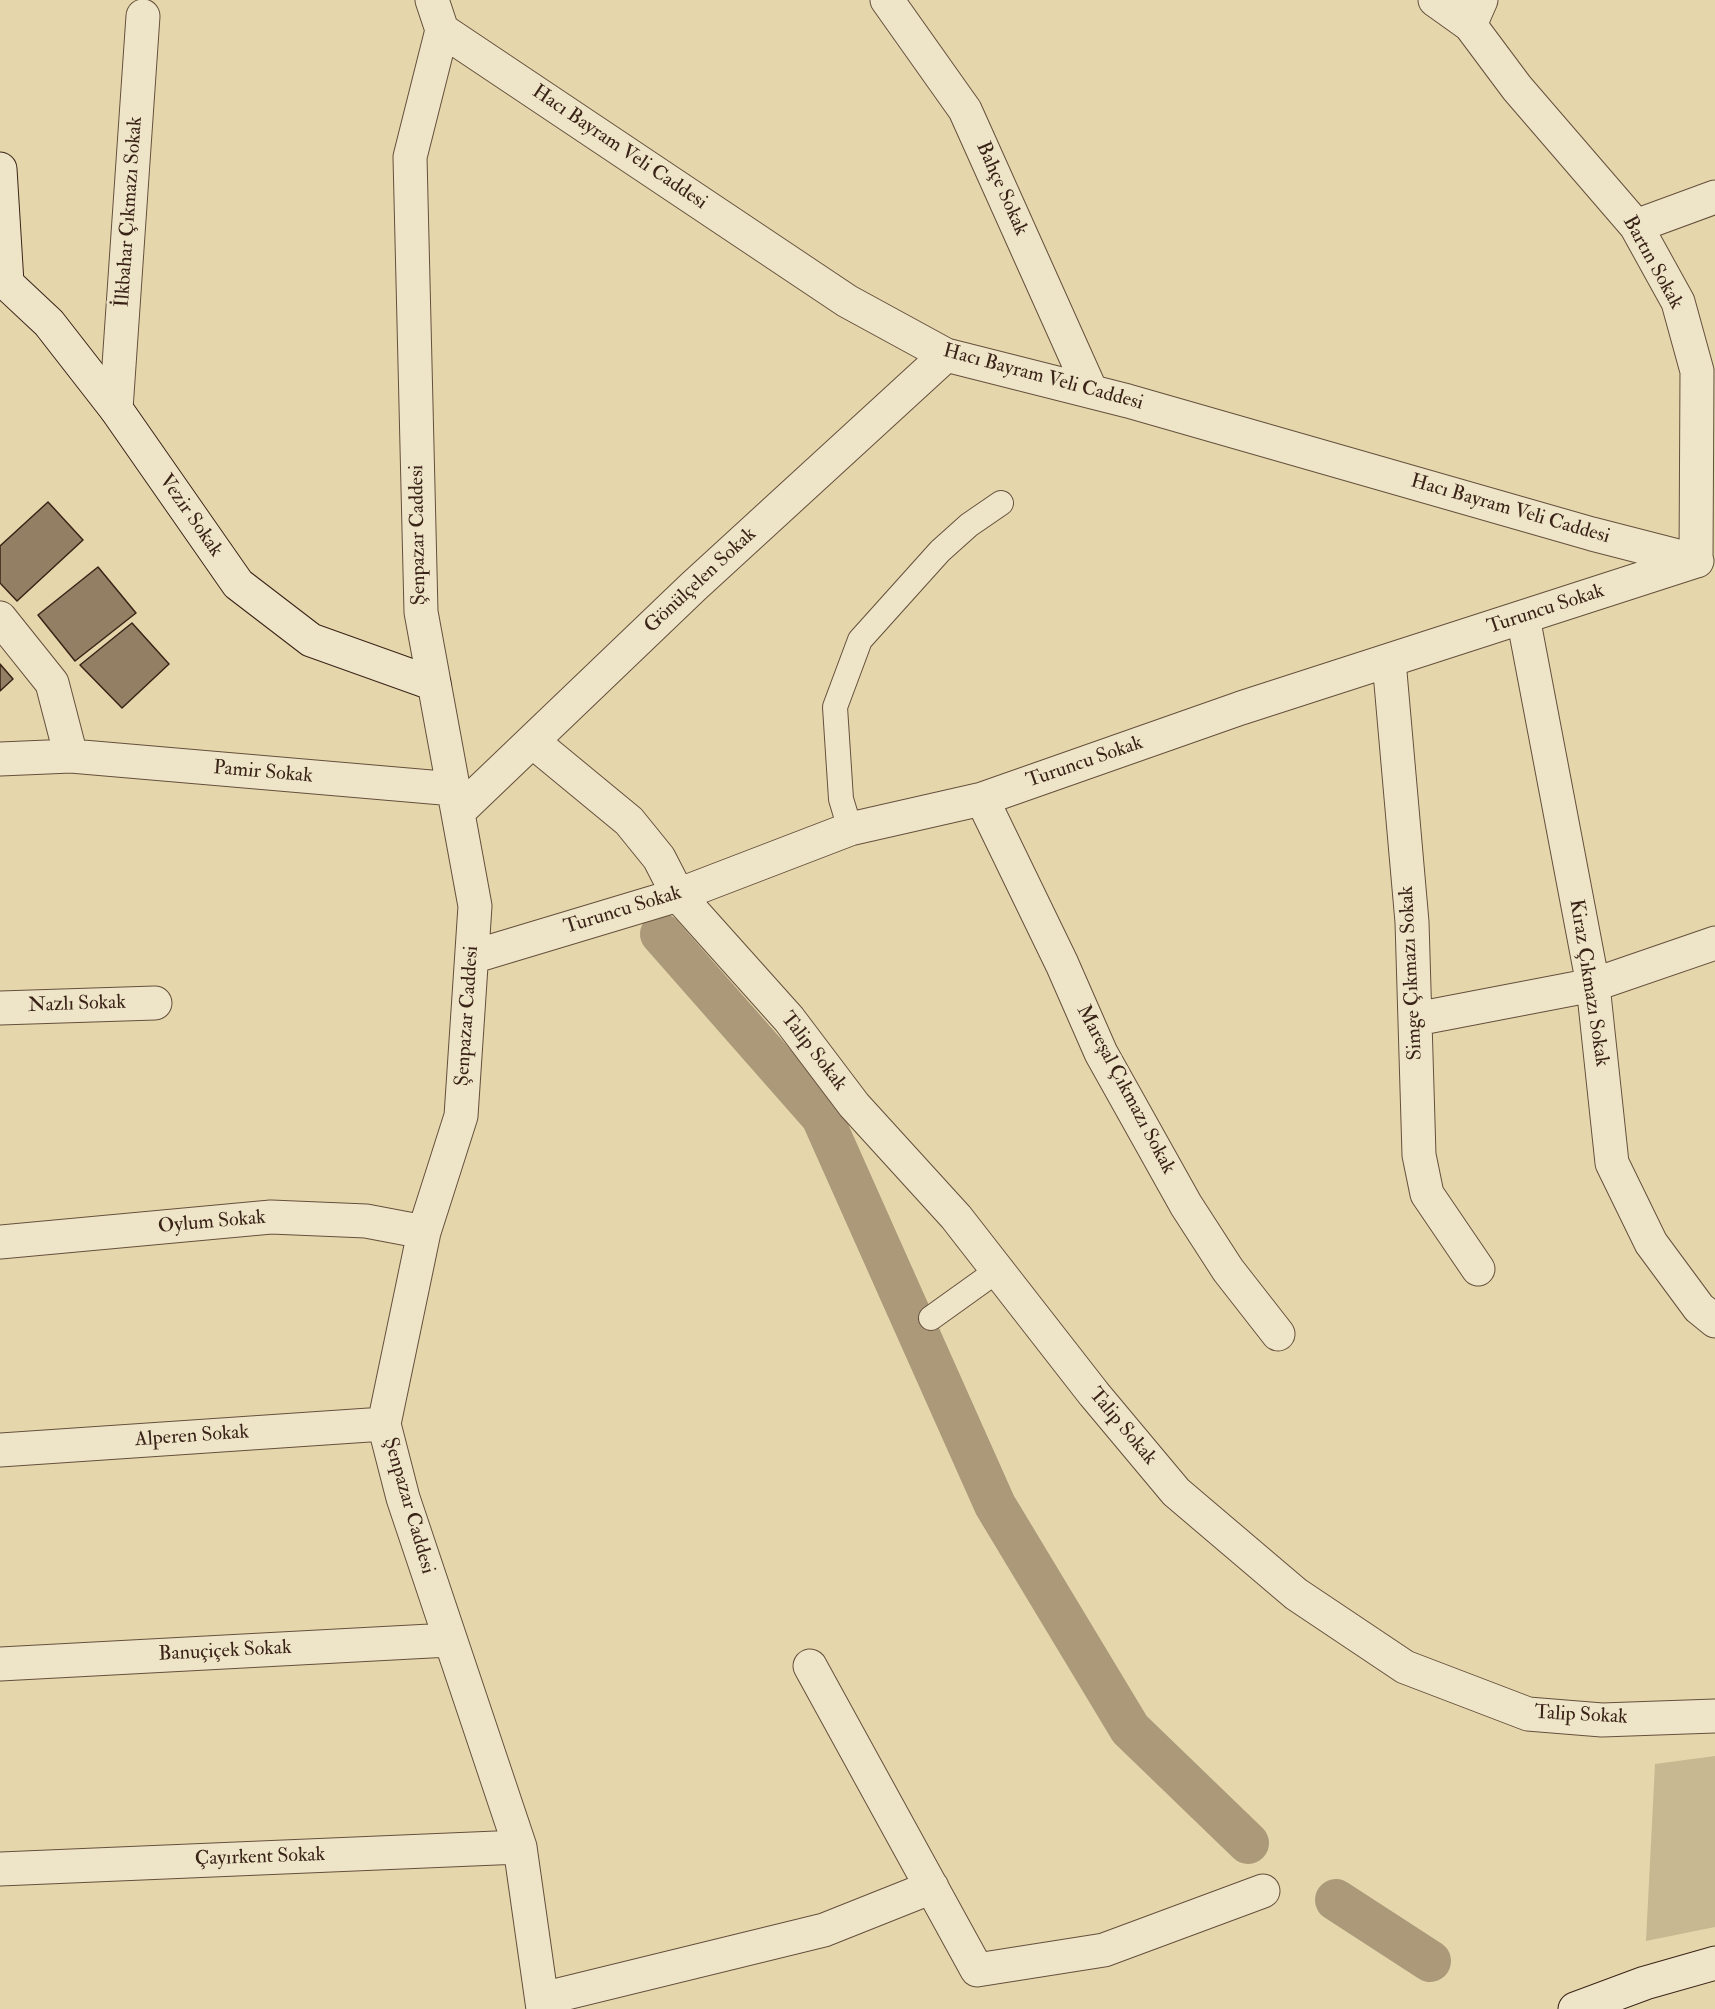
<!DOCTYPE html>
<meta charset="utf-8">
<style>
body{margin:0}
canvas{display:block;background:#e5d6ab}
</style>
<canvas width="1715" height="2009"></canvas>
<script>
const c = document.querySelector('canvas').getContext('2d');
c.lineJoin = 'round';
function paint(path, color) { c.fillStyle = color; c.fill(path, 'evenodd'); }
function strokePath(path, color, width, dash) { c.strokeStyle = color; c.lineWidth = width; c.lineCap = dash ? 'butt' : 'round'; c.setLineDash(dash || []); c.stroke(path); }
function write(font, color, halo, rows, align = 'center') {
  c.font = font + ' "IM FELL Double Pica",serif'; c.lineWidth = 6; c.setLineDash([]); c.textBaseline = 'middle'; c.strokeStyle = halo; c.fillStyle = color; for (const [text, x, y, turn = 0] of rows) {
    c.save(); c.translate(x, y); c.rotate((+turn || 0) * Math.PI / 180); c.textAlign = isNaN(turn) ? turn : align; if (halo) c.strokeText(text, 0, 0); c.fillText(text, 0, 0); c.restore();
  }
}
paint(new Path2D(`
 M1715 1756V1927L1646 1941 1655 1764Z`), '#c8b892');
strokePath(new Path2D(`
 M661 934 822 1117 995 1505 1130 1729 1248 1843
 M1336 1900 1430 1961`), '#ab9979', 42);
const building = new Path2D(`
 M48 502 83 540 17 601 0 583V546Z
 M98 567 136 613 75 661 38 615Z
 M132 623 169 664 122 708 80 665Z
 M0 664 13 679 0 691Z`);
paint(building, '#938064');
strokePath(building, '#3a2317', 1.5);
const lane = new Path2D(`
 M850 829 841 799 835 707 860 640 940 551 969 525 1001 503
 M931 1318 998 1270`);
const street = new Path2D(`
 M432 0 442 30 410 157 421 612 475 906 461 1116 424 1232 384 1424 403 1498 520 1847 543 2009
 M887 0 965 110 1091 391
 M1470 25 1481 0
 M442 30 847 301 946 355 1128 401 1592 534 1697 561
 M1636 226 1715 197
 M116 409 143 16
 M1523 617 1593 985 1612 1163 1651 1243 1699 1308 1715 1321
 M0 618 52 683 71 756 0 759
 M1389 661 1412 922 1419 1155 1427 1194 1478 1269
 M532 741 629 821 659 858 678 895 789 1019 854 1105 956 1217 1094 1394 1176 1492 1296 1594 1405 1667 1528 1714 1602 1720 1715 1716
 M71 756 454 789
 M982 799 1062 964 1101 1053 1186 1205 1228 1270 1278 1334
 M458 812 693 587 946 355
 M472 957 678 895 850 829 982 799 1241 708 1696 561 1697 371 1678 302 1636 226 1517 88 1470 25 1435 0
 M0 1008 155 1003
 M1416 1019 1593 985 1715 943
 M0 1242 271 1217 366 1221 424 1232
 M0 1450 384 1424
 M0 1664 449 1640
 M810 1666 977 1970 1104 1950 1263 1891
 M0 1869 520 1847
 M542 1999 824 1930 932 1887`);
const secondary = new Path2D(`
 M0 169 7 283
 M0 277 49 323 116 409 238 584 311 640 434 684
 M1575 2009 1645 1983 1715 1963`);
strokePath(lane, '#65503c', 26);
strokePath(street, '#65503c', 35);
strokePath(secondary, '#3a2317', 35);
strokePath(lane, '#eee4c8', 24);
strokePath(street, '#eee4c8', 33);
strokePath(secondary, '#eee4c8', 33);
write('20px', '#3a2317', '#eee4c8', [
 ["Hacı Bayram Veli Caddesi",619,148,34],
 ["Bahçe Sokak",1001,189,66],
 ["İlkbahar Çıkmazı Sokak",130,212,-86],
 ["Bartın Sokak",1652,263,61],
 ["Hacı Bayram Veli Caddesi",1043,378,15],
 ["Hacı Bayram Veli Caddesi",1510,510,16],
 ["Vezir Sokak",190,516,55],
 ["Şenpazar Caddesi",419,535,-91],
 ["Gönülçelen Sokak",701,581,-43],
 ["Turuncu Sokak",1546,610,-18],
 ["Turuncu Sokak",1085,763,-19],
 ["Pamir Sokak",263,773,5],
 ["Turuncu Sokak",623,911,-17],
 ["Simge Çıkmazı Sokak",1412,973,-93],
 ["Kiraz Çıkmazı Sokak",1588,983,81],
 ["Nazlı Sokak",77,1005,-2],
 ["Şenpazar Caddesi",468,1016,-86],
 ["Talip Sokak",813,1052,52],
 ["Mareşal Çıkmazı Sokak",1125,1090,62],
 ["Oylum Sokak",212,1223,-5],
 ["Talip Sokak",1122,1427,50],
 ["Alperen Sokak",192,1437,-4],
 ["Şenpazar Caddesi",408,1506,74],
 ["Banuçiçek Sokak",225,1652,-3],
 ["Talip Sokak",1581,1716,3],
 ["Çayırkent Sokak",260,1858,-2]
]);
</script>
